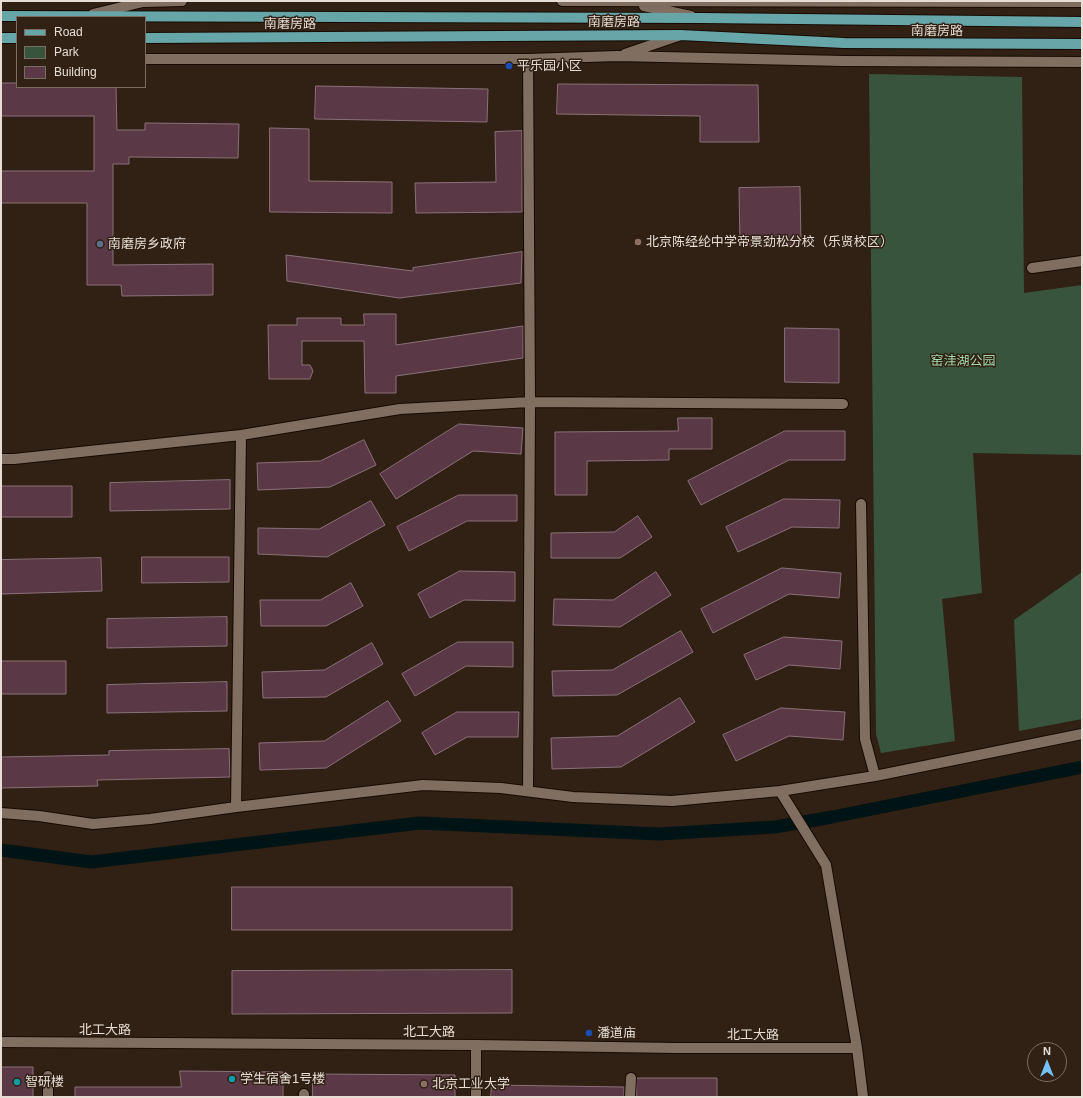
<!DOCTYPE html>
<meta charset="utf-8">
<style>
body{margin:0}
#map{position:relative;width:1083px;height:1098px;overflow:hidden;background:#302114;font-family:Helvetica,sans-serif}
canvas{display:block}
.frame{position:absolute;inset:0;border:2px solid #e7ddd5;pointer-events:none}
.legend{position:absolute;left:16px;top:16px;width:130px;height:72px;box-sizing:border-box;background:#302114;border:1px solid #796c61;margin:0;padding:5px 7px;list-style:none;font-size:12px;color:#e7ddd5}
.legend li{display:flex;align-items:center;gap:8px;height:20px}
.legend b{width:20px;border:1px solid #796c61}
.north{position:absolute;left:1027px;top:1042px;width:40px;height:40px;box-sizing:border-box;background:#302114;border:1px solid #796c61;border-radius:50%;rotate:0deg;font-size:11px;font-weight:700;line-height:16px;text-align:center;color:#e7ddd5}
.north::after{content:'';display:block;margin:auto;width:14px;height:18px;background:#75c0f6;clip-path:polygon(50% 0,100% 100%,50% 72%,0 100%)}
</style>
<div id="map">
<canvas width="1083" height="1098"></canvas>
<div class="frame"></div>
<ul class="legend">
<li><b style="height:5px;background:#66a6a9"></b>Road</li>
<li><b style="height:11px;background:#38543d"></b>Park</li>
<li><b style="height:11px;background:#5b3845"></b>Building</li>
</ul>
<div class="north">N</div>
</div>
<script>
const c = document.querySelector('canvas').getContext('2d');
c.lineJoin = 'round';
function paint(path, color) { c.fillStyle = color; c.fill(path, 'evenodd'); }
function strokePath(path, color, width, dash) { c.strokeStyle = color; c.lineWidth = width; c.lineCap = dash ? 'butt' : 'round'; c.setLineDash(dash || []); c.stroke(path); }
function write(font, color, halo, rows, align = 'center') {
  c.font = font + ' Helvetica,"Noto Sans SC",sans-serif'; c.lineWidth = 3; c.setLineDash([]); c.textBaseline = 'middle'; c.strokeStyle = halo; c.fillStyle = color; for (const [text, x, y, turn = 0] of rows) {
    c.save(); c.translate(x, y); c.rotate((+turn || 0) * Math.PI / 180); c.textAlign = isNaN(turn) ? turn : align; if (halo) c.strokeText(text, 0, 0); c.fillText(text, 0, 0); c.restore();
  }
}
paint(new Path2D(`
 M869 74 1022 77 1024 293 1082 285V455L973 453 982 593 942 599 955 741 881 753 876 734Z
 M1082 572V719L1019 731 1014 620Z`), '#38543d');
strokePath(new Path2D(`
 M1 850 91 862 420 823 659 834 775 827 832 817 1082 767`), '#001416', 13);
const building = new Path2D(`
 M1 83H17V87H116L117 130H145V123L239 124 238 158 129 157V164H113V265L213 264V295L122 296 121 285H87V203H1V171H94V116H1Z
 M558 84 758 85 759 142H700V116L557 114Z
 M316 86 488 89 487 122 315 119Z
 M270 128 309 129V181L392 182V213L270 212Z
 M522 131V212L416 213 415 183 496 182 495 132Z
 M800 187 801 245 740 246 739 188Z
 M522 252 521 283 399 298 287 281 286 255 413 271V268Z
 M364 314H396V345L523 326V358L396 376V393H365L364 341H302V365H310L313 371 310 379H269L268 325H297V318H341V325H364Z
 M785 328 839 329V383L785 382Z
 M678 418H712V449H669V460L587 461V495H555V432L678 431Z
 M459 424 523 428 521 454 473 451 396 499 380 474Z
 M785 431H845V460H789L701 505 688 481Z
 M364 440 376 465 330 487 258 490 257 463 320 461Z
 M230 480V509L110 511V483Z
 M1 486H72V517H1Z
 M459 495H517V521H467L409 551 397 527Z
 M784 499 840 500 839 528 792 527 738 552 726 527Z
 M371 501 385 525 327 557 258 554V528L319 529Z
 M638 516 652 537 620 558H551V533L614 532Z
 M142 557H229V582L142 583Z
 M101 558 102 591 1 594V560Z
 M782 568 841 573 839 598 789 594 713 633 701 609Z
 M460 571 515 572V601L464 600 430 618 418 594Z
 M656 572 671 595 620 627 553 625 554 599 613 600Z
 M351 583 363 606 326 626H261L260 600H320Z
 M227 617V646L107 648V619Z
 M681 631 693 652 617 695 553 696 552 671 612 670Z
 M784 637 842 641 840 669 789 665 756 680 744 655Z
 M458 642H513V667L466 666 415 696 402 674Z
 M372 643 383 664 326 697 263 698 262 672 324 670Z
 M1 661H66V694H1Z
 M227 682V711L107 713V685Z
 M680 698 695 722 621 767 552 769 551 738 617 736Z
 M388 701 401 721 326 768 260 770 259 743 324 741Z
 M781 708 845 712 843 740 789 736 736 761 723 735Z
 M457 712H519L518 737H467L435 755 422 733Z
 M229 749 230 777 97 780 98 786 1 788V757L109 755V751Z
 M232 887H512V930H232Z
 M512 970V1013L232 1014V971Z
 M1 1067H33V1097H1Z
 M180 1071 283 1072V1097H75V1087H181Z
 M313 1074 455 1075V1097H313Z
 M637 1078H717V1097H637Z
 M492 1085 624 1087V1097H491Z`);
paint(building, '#5b3845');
strokePath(building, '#89717a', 1);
const minor = new Path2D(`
 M562 1 1082 2
 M644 6 691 16
 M93 14 143 2 182 1
 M625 54 678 36
 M145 59H528L617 56 844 61 1082 62
 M1032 268 1082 261
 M1 459H14L241 435 400 409 530 402 843 404
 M861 504 865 739 875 776
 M528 791 530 402 528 59
 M780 791 826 865 857 1048 863 1097
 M236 807 241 435
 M1 813 39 816 93 824 150 819 236 807 423 785 501 788 573 797 672 801 780 791 875 776 1082 734
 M1 1042 476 1045 676 1048H857
 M48 1097V1076
 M304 1097V1094
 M476 1097V1045
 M630 1097 631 1078`);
const major = new Path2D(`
 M1 16 702 18 1082 22
 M1 38H17
 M145 38 680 35 844 43 1082 44`);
strokePath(minor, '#170a02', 12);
strokePath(major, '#170a02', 12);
strokePath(minor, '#806f60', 10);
strokePath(major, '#66a6a9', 10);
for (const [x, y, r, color] of [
 [509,66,4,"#1a4fb4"],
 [638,242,4,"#8d6e63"],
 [100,244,4,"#5c6f8a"],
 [589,1033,4,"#1a4fb4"],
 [232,1079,4,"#0f9aa8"],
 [17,1082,4,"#0f9aa8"],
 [424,1084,4,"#8d6e63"]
]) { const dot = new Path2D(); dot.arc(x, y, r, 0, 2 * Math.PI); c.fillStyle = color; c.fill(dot); strokePath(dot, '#302114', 1.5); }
write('13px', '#e7ddd5', '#302114', [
 ["南磨房路",614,22],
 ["南磨房路",290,24],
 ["南磨房路",937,31],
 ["北工大路",105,1030],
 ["北工大路",429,1032],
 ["北工大路",753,1035]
]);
write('13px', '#e7ddd5', '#302114', [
 ["平乐园小区",517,66],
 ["北京陈经纶中学帝景劲松分校（乐贤校区）",646,242],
 ["南磨房乡政府",108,244],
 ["潘道庙",597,1033],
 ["学生宿舍1号楼",240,1079],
 ["智研楼",25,1082],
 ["北京工业大学",432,1084]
], 'left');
write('13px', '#a3d8ac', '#302114', [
 ["窑洼湖公园",963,361]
]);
</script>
